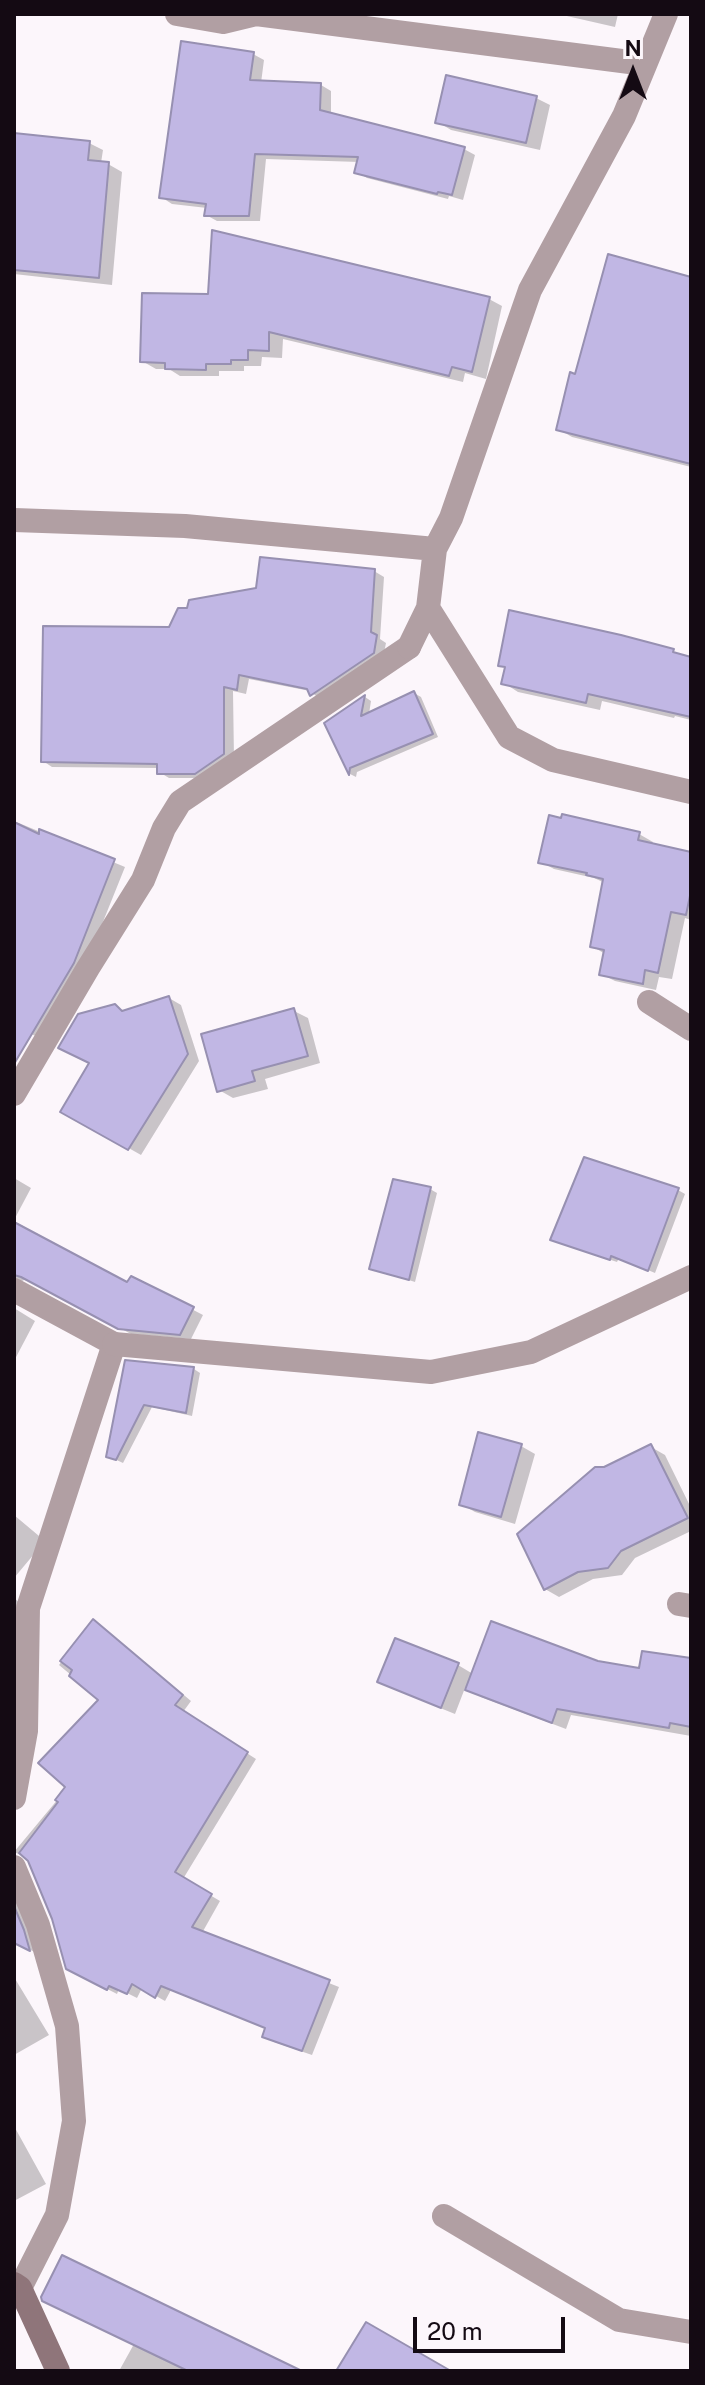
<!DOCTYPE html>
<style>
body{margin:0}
#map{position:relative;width:705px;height:2385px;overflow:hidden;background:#fcf6fb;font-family:"Public Sans",sans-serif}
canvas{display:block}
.frame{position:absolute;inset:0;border:16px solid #140a13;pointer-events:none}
.north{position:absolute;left:593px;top:32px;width:80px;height:80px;-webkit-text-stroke:6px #fcf6fb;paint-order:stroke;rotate:0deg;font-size:22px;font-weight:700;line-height:32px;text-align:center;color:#140a13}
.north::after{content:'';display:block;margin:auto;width:28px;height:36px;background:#140a13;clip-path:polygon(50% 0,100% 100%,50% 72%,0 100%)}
.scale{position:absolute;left:413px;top:2317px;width:152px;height:36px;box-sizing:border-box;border:4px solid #140a13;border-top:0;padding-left:10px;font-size:24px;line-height:28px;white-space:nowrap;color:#140a13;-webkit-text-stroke:6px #fcf6fb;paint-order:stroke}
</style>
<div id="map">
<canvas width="705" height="2385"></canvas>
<div class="frame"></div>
<div class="north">N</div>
<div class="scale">20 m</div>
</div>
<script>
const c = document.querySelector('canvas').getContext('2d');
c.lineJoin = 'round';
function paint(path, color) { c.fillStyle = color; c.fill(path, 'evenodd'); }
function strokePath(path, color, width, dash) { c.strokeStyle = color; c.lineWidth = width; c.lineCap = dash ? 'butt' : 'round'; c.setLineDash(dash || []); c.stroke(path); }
paint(new Path2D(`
 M558 14H618L615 27Z
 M253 54 264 60 261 83 321 85 331 91V115L464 149 475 155 463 200 449 196 448 199 367 178 357 172 359 162 266 159 260 221H217L206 215 207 208 172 204 161 197Z
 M536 98 550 105 540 150 451 130 438 122Z
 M14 135 89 143 103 150 101 163 108 164 122 172 112 285 14 274Z
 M691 279V467L572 437 558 429 577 376Z
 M144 295 489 299 502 306 486 379 465 373 463 382 283 339 282 358 262 357 261 366H244V371H219V376H180L169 369H156L142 361Z
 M374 571 384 577 380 639 386 643 383 658 321 700 310 691 249 679 246 694 233 691 234 759 206 778H169L159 772V768L52 767 43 761 170 629Z
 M673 651 691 659V720L675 716 674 718 602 701 600 710 518 692 504 683 507 669 500 665Z
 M414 693 421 697 438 737 357 772 356 777 350 774 326 724 365 697 371 701 369 714Z
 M14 821 125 867 84 969 42 1039 14 1026Z
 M639 834 653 842 652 845 691 853V920L685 918 672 979 659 977 656 990 615 981 601 974 605 954 592 946 605 883 594 878 554 869 541 862Z
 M169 998 181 1005 199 1061 141 1155 63 1111 91 1063 115 1006 125 1012Z
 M294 1011 308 1018 320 1063 265 1079 268 1089 233 1098 219 1090Z
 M14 1178 31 1188 14 1220Z
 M430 1189 437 1193 415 1282 371 1268Z
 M678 1190 685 1194 655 1273 619 1258 617 1262 560 1243Z
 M14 1221 128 1285 132 1278 203 1315 191 1339 131 1334 34 1282 24 1280 14 1286Z
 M14 1308 35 1321 14 1361Z
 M126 1362 194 1369 200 1373 192 1416 152 1407 123 1463 108 1456Z
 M521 1446 535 1454 515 1524 475 1512 461 1504Z
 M651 1447 665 1455 691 1508V1531L635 1558 622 1575 593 1579 559 1597 545 1589 604 1469Z
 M14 1515 45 1541 14 1578Z
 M14 1598 25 1607 22 1647 14 1658Z
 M93 1622 103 1627 191 1701 183 1712 256 1759 183 1879 220 1901 202 1933 339 1987 312 2055 274 2042 264 2036 267 2029 171 1990 165 2001 142 1988 137 1998 119 1989 117 1994 78 1974 28 1858 14 1852 68 1787 101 1700 59 1665Z
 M691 1660V1736L571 1715 566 1729 481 1697 465 1688 455 1714 393 1689 379 1681 458 1665 473 1674 597 1663 641 1670Z
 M14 1883 40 1955 14 1941Z
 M14 1977 49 2035 14 2055Z
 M14 2126 46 2184 14 2201Z
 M134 2344 297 2371H119Z`), '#0003');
const building = new Path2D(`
 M181 41 254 52 250 80 321 83 320 110 465 147 452 195 438 192 437 194 354 173 358 157 255 154 249 216H204L206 204 159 198Z
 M446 75 537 96 526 143 435 123Z
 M14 133 90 141 88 160 109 162 99 278 14 270Z
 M212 230 490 297 472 372 452 367 449 376 269 332V351L248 350V360H231V364H206V370L165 369V363L140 362 142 293 208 294Z
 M608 254 691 277V464L556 430 570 372 575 374Z
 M260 557 375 569 371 632 377 635 374 653 310 696 307 689 239 675 237 690 224 687V754L195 774H157V764L41 762 43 626 169 627 178 608H187L189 600 256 588Z
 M509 610 621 635 674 649 673 652 691 657V717L588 694 586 703 501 684 505 667 498 666Z
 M414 691 433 734 350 768 349 775 324 723 365 695 361 716Z
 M562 814 640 832 638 840 691 852V891L686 915 671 912 658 973 645 970 643 984 599 975 604 950 590 947 603 879 586 875 587 873 538 863 549 815 561 818Z
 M14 822 39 834V829L115 859 74 963 14 1064Z
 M169 996 188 1054 128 1150 60 1112 89 1063 58 1048 78 1014 115 1004 122 1011Z
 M294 1008 308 1056 252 1071 255 1081 217 1092 201 1034Z
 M584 1157 679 1188 648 1271 611 1256 610 1260 550 1240Z
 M393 1179 431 1187 409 1280 369 1269Z
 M14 1222 127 1282 131 1276 194 1307 180 1335 118 1329 21 1277 14 1275Z
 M125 1360 194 1367 186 1413 144 1405 116 1460 106 1457Z
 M478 1432 522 1444 501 1517 459 1505Z
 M651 1444 688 1518 621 1551 608 1568 578 1572 544 1590 517 1534 595 1467H604Z
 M93 1619 183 1695 175 1705 248 1752 175 1872 212 1894 192 1927 330 1980 302 2051 262 2037 265 2028 161 1986 155 1998 132 1984 127 1994 109 1986 107 1990 66 1969 52 1919 28 1861 19 1853 58 1802 55 1800 65 1787 38 1763 98 1700 69 1676 72 1670 60 1661Z
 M491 1621 598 1661 639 1668 642 1651 691 1658V1727L670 1723 669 1728 557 1709 552 1723 465 1690Z
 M395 1638 459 1663 441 1708 377 1682Z
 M14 1906 24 1930 30 1951 14 1943Z
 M62 2255 302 2371H188L42 2301 41 2297Z
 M366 2322 451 2371H336Z`);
paint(building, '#c1b7e4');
strokePath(building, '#9790b1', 2);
strokePath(new Path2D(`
 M14 1094 88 968 143 880 164 828 180 802 409 647
 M14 1290 114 1344 28 1608 26 1731 14 1798
 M14 1867 38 1925 67 2026 74 2121 57 2215 20 2288`), '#b19fa3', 24);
strokePath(new Path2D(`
 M177 14 223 22 256 14 645 64
 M14 520 185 526 435 549
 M428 608 509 737 553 760 691 792
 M409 647 428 608 435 549 451 518 530 290 624 116 666 14
 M649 1002 691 1029
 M114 1344 431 1372 531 1352 691 1277
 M679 1604 691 1606
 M444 2216 619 2320 691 2332`), '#b19fa3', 24);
strokePath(new Path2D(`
 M14 2284 20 2288 58 2371`), '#8f757a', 24);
</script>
